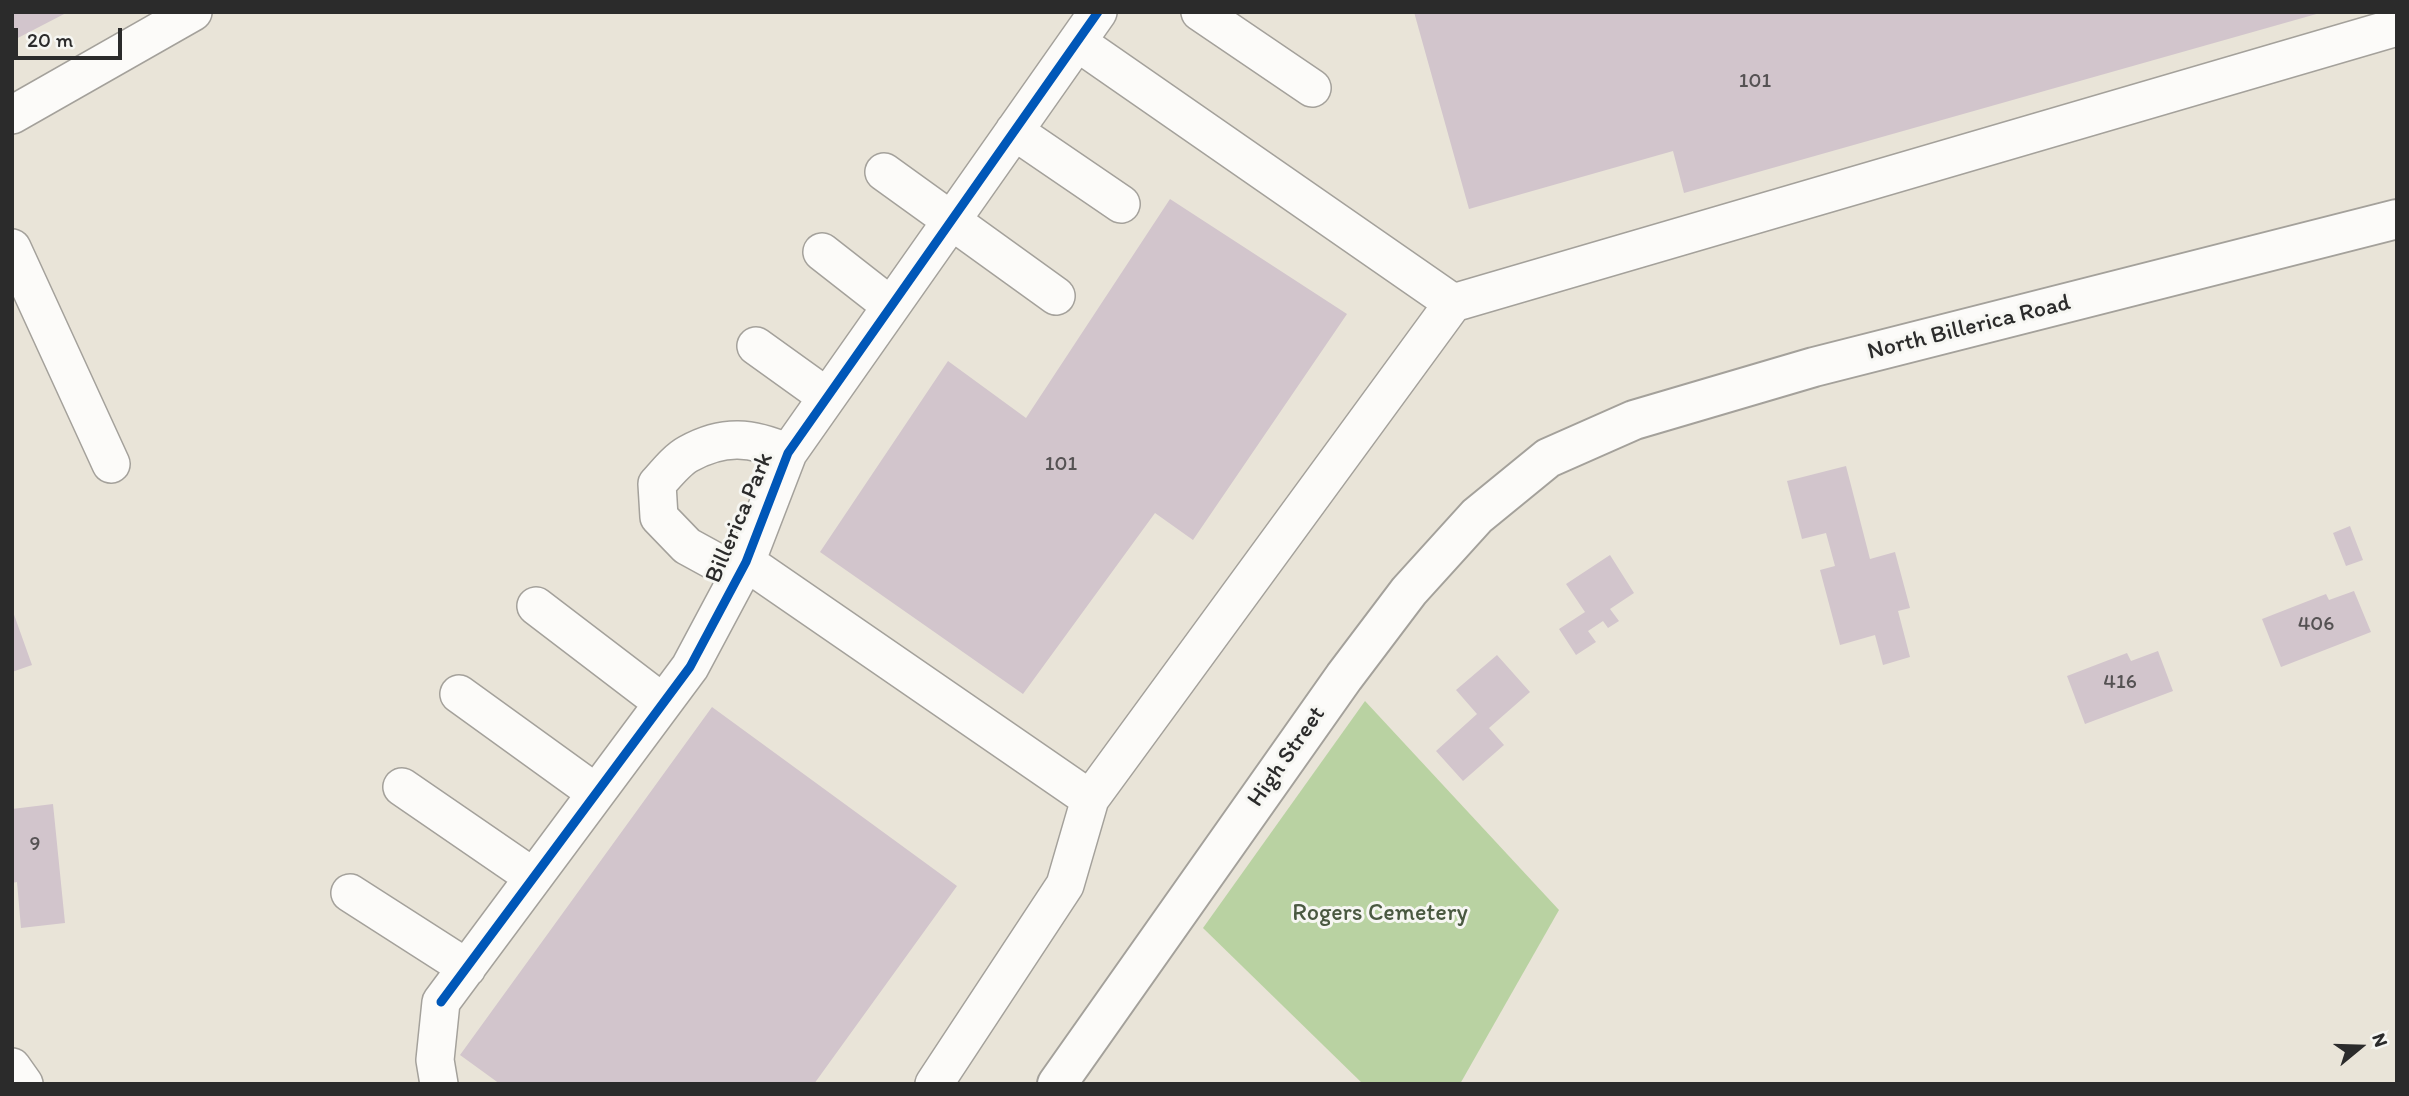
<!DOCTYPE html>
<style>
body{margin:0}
#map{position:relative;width:2409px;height:1096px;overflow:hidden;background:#e9e4d8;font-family:Itim,sans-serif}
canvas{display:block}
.frame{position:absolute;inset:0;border:14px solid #2b2b2b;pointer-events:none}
.north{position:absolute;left:2325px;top:1012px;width:70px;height:70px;-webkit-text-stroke:5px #f6f6f2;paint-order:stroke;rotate:71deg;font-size:19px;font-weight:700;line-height:28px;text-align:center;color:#2b2b2b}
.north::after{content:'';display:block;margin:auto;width:24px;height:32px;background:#2b2b2b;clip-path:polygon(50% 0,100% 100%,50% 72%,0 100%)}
.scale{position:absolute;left:14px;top:28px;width:108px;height:32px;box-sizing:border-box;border:4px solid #2b2b2b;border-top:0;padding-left:9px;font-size:21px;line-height:24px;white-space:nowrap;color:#2b2b2b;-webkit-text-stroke:5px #f6f6f2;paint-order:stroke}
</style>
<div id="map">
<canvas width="2409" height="1096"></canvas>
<div class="frame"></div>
<div class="north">N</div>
<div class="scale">20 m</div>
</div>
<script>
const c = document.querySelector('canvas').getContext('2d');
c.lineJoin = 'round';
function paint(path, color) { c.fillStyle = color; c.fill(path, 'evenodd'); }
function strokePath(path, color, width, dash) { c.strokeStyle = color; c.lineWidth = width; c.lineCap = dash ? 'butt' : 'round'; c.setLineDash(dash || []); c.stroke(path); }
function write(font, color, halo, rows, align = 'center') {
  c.font = font + ' Itim,sans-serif'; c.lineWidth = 6; c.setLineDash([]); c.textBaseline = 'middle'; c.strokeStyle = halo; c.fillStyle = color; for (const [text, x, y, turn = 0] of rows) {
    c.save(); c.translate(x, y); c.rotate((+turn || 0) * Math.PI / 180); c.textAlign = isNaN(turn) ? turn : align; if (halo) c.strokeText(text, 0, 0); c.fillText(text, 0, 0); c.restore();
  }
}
paint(new Path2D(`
 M1365 701 1559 910 1460 1084H1363L1203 928Z`), '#b9d2a2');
paint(new Path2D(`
 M12 12H68L12 41Z
 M1414 12H2320V13L1684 193 1673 151 1469 209Z
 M1170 199 1347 314 1193 540 1155 513 1023 694 820 552 948 361 1026 418Z
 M1846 466 1870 559 1895 552 1910 608 1898 611 1910 657 1883 665 1875 635 1840 645 1820 570 1835 566 1826 533 1802 539 1787 481Z
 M2350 526 2363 560 2346 566 2333 533Z
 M1610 555 1634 593 1610 609 1619 621 1608 628 1603 621 1588 631 1596 642 1576 655 1559 629 1585 612 1566 584Z
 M2354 591 2371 632 2281 667 2262 619 2326 594 2329 600Z
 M12 609 32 665 12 672Z
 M2158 651 2173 691 2085 724 2067 676 2127 653 2131 661Z
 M1497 655 1530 692 1489 728 1504 745 1463 781 1436 751 1477 714 1456 690Z
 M712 707 957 886 814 1084H500L460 1055Z
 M53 804 65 923 21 928 17 882 12 883V809Z`), '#d2c5cc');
const minor = new Path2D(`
 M1200 12 1312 88
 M1077 42 1453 303
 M12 115 193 12
 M1014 131 1121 204
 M884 172 1056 296
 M12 248 111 464
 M822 252 891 306
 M756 346 827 397
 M746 562 1090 799 1065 885 934 1084
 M740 575 687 546 659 517 657 484C666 474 677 460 688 454 724 434 752 437 788 453
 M536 606 663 703
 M459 694 596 793
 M402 787 533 877
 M1090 799 1453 303 2397 27
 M350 893 467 968
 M12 1067 24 1084
 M439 1084 435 1060 441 1002 690 667 746 562 788 453 1098 12`);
const major = new Path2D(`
 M1057 1084 1344 677 1409 591 1477 516 1548 458 1634 420 1814 367 2397 219`);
strokePath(minor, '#a4a19b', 40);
strokePath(major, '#a4a19b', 42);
strokePath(minor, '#fcfbf9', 37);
strokePath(major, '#fcfbf9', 38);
strokePath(new Path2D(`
 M441 1002 690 667 746 562 788 453 1098 12`), '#0057b8', 9);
write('21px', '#555253', null, [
 ["101",1755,82],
 ["101",1061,465],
 ["406",2316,625],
 ["416",2120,683],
 ["9",35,845]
]);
write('24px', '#2b2b2b', '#f6f6f2', [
 ["North Billerica Road",1969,328,-14],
 ["Billerica Park",740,518,-67],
 ["High Street",1287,757,-55]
]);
write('24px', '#4a5941', '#f6f6f2', [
 ["Rogers Cemetery",1380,914]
]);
</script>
